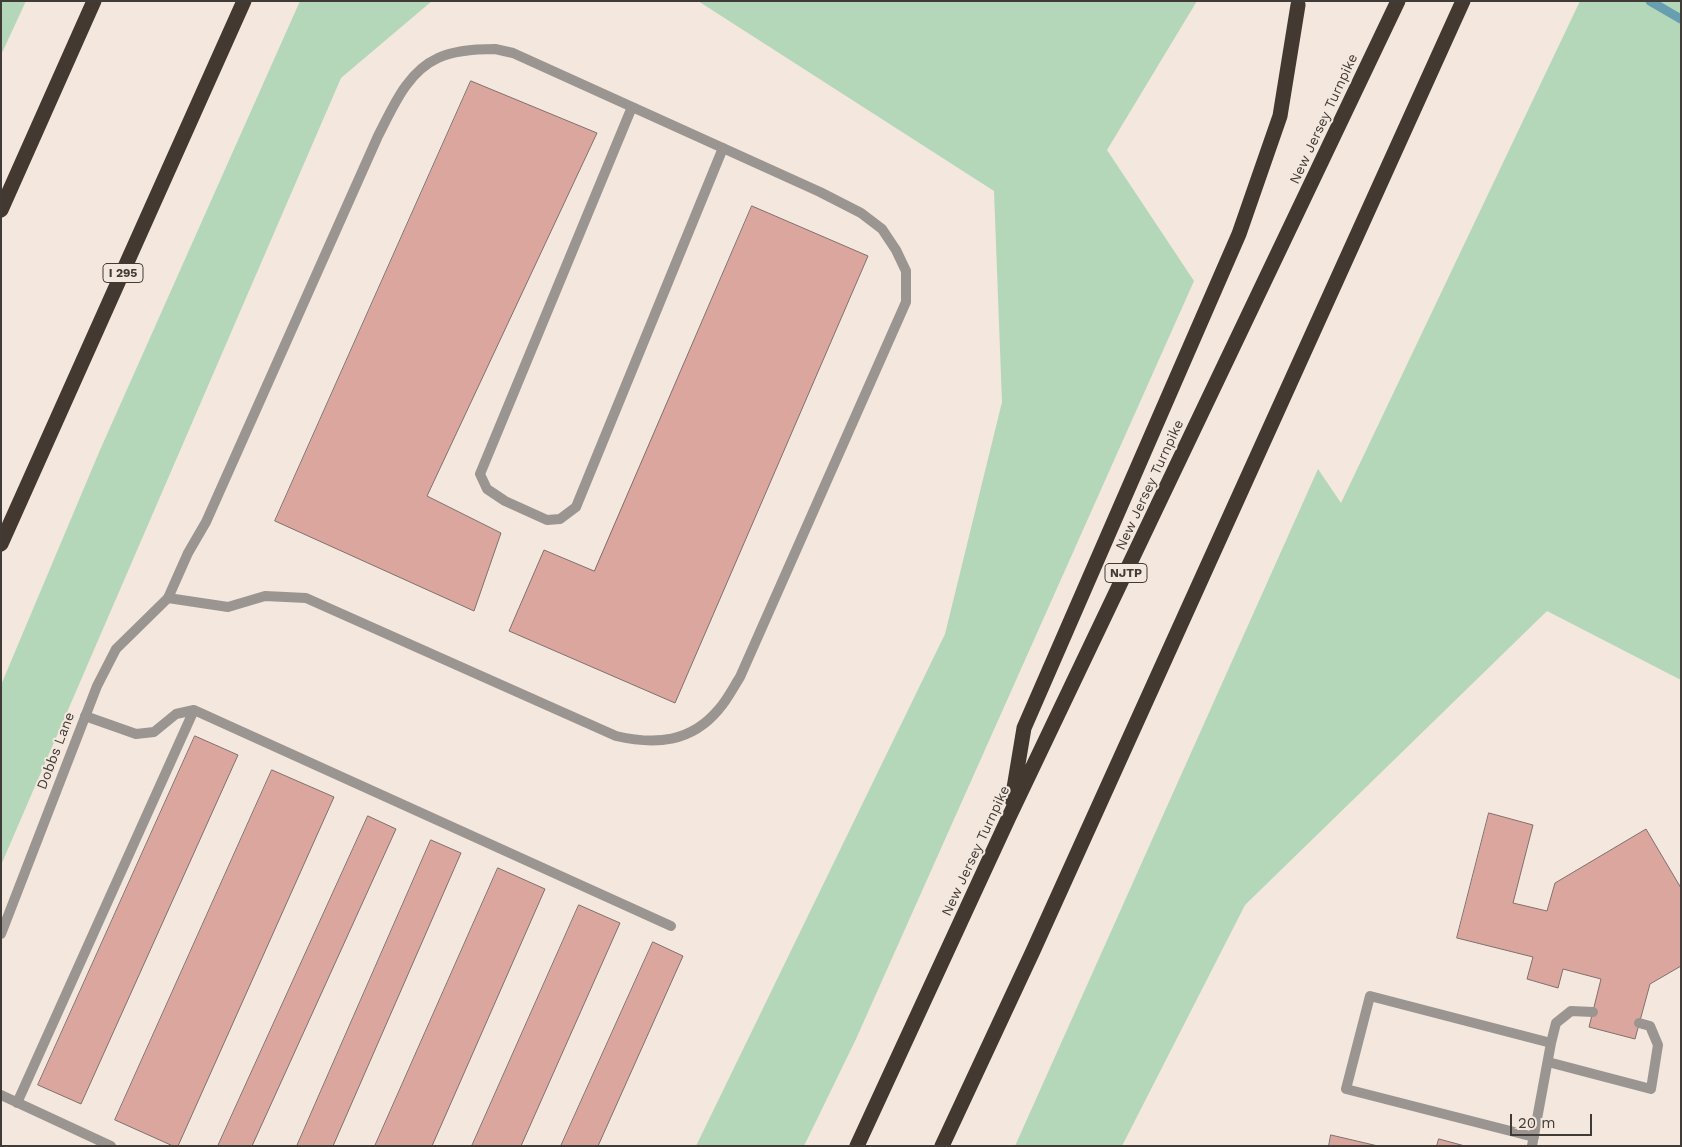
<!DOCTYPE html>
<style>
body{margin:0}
#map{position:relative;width:1682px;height:1147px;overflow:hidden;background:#f4e7dd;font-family:"Work Sans",sans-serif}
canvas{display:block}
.frame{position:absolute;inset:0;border:2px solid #403b37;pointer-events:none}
.scale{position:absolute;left:1510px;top:1114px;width:82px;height:22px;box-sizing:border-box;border:2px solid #403b37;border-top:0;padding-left:6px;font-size:15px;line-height:18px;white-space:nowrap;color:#403b37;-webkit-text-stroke:4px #f4e7dd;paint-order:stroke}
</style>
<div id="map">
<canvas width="1682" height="1147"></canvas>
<div class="frame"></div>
<div class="scale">20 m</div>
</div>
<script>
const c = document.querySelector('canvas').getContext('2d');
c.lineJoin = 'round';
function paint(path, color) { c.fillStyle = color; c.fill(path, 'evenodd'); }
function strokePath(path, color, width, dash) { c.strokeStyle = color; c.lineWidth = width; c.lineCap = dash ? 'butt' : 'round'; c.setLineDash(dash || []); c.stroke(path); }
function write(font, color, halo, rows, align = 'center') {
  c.font = font + ' "Work Sans",sans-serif'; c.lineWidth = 4; c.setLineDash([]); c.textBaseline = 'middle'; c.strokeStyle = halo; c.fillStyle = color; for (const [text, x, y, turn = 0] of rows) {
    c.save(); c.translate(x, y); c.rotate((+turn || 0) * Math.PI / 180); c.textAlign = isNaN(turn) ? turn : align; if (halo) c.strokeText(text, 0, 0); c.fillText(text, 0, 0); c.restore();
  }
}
paint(new Path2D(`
 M1 1H26L1 55Z
 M300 1H432L341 78 1 865V685L100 450Z
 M698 1H1197L1107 150 1194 281 856 1039 804 1146H696L945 634 1002 402 994 191Z
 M1580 1H1681V680L1547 611 1245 905 1122 1146H1015L1318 469 1341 503Z`), '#b4d7b9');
strokePath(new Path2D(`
 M1650 1 1681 19`), '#679eb0', 9);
const building = new Path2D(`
 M471 81 597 133 427 496 501 533 474 611 275 521Z
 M752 206 868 256 675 703 509 631 544 550 594 571Z
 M195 736 238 755 81 1104 38 1085Z
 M272 770 334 797 178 1146H173L115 1120Z
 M1489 813 1533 825 1513 903 1547 911 1555 883 1646 829 1681 888V966L1650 984 1635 1039 1589 1027 1601 979 1563 969 1558 988 1527 979 1533 957 1457 938Z
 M368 816 396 829 252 1146H218Z
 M431 840 461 853 333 1146H297Z
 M498 868 545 889 432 1146H375Z
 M579 905 620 923 521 1146H472Z
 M653 942 683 956 598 1146H561Z
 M1331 1135 1378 1146H1329Z
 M1439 1139 1465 1146H1437Z`);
paint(building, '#daa69d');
strokePath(building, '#7f706e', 1);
strokePath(new Path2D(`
 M495 49 513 53 820 192 861 213 882 229 896 250 906 271V302L740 677C733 688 727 700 719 709 691 743 655 745 616 736L306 598 265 596 228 607 168 598 188 553 206 522 378 136C393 107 407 72 438 58 453 51 478 49 495 49Z
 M632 107 480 474 487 489 505 501 547 520 560 519 576 507 723 148
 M85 716 136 734 154 732 176 714 194 710 671 926
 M1548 1062 1651 1089 1658 1045 1650 1026 1639 1023
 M1 1095 111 1146
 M17 1103 194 710
 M1534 1137 1346 1089 1370 996 1551 1043
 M1532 1146 1551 1043 1556 1023 1571 1011 1593 1012`), '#9a9591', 10);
strokePath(new Path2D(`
 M1 934 97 686 116 649 168 598`), '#9a9591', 10);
strokePath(new Path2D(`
 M1 210 94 1
 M1 544 244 1
 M1012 800 1024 728 1239 234 1280 116 1298 5
 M857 1146 1008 819 1398 1
 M942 1146 1033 951 1463 1`), '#433931', 15);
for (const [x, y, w] of [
 [123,273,40],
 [1126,573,42]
]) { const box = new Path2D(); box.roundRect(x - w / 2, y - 9.5, w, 19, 4); c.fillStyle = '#f4e7dd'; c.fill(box); strokePath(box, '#403b37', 1); }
write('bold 12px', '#403b37', null, [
 ["I 295",123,273],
 ["NJTP",1126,573]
]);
write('14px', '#403b37', '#f4e7dd', [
 ["New Jersey Turnpike",1324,119,-65],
 ["New Jersey Turnpike",1150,485,-65],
 ["Dobbs Lane",56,751,-69],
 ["New Jersey Turnpike",976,851,-65]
]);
</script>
